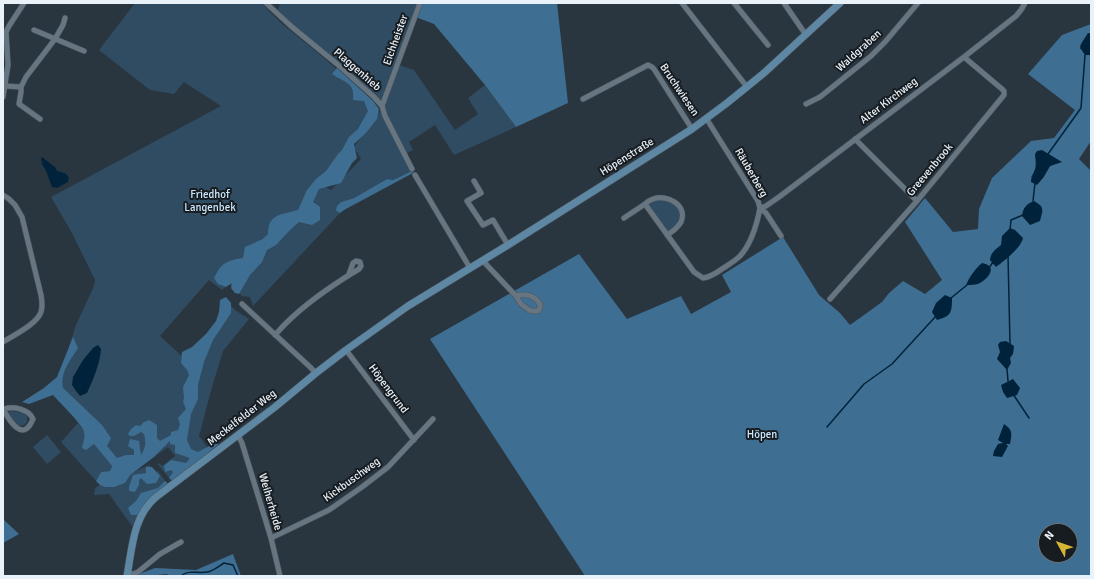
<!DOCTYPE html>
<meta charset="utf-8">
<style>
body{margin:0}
#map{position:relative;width:1094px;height:579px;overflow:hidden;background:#293640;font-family:Signika,sans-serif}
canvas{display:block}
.frame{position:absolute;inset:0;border:4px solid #e9f2f9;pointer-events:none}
.north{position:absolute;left:1038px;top:523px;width:40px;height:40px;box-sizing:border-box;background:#171c21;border:1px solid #6b7277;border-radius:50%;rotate:310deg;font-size:11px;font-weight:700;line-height:16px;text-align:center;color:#e9f2f9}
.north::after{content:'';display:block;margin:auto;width:14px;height:18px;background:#d8b434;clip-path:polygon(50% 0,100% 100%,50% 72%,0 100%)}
</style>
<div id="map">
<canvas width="1094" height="579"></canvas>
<div class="frame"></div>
<div class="north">N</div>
</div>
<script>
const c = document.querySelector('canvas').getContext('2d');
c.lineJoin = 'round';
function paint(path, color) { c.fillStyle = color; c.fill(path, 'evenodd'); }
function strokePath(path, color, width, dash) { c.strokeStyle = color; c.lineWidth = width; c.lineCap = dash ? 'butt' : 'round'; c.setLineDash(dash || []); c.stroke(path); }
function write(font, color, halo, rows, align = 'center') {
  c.font = font + ' Signika,sans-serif'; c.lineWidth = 4; c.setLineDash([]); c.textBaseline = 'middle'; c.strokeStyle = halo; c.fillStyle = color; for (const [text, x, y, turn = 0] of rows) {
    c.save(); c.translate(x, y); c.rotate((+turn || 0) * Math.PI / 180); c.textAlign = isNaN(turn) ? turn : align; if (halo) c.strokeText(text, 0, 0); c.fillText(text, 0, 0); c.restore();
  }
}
paint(new Path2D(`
 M135 3H261L281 23 318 53 371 99 377 108 324 186 331 190 361 159 354 147 384 106 399 65 414 70 455 130 478 114 468 98 485 85 516 127 454 155 435 125 409 142 413 150 403 155 412 171 393 180 387 179 354 198 341 202 336 211 340 213 253 306 250 297 242 296 229 283 222 290 209 280 160 336 198 371 208 344 231 306 235 310 249 319 223 351 212 387 199 436 211 452 172 482 158 464 159 463 162 466 175 456 168 447 154 457 182 430 127 475 149 465 155 472 158 471 168 485 139 516 132 526 109 494 94 495 95 488 101 484 125 476 56 387 76 325 94 286 95 280 72 233 51 197 221 106 184 82 174 94 150 90 99 50Z
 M280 3H377L379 4 382 3H418L381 102 292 24 278 10Z
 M653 199 670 200 680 208V222L667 235 645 204Z
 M10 411 24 413 27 416V422L24 425 19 426 14 423 7 413Z
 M78 423C85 431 86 434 83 444L94 443 112 466 110 471 101 472 96 481 61 442Z
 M47 435 61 452 47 464 33 447Z`), '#304c62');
paint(new Path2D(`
 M418 3H557L568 103 516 127 485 85 434 24 413 16Z
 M1091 24V34L1088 33 1080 46V49L1091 55V141L1079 159 1091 171V576H585L430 339 579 254 627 319 681 296 691 314 731 292 722 275 783 237 819 295 840 313 850 325 882 302 889 293 903 281 925 294 942 280 905 222 925 198 953 232 978 229 979 209 992 178 1031 141 1054 138 1075 110 1028 74 1062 35ZM1035 154 1061 162 1050 166 1043 178 1031 177C1037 169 1036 164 1035 154ZM1046 531H1070V555H1046Z
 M337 68 373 101 379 109 377 119 365 134 354 144 357 158 352 163 341 183 319 189 313 202 320 207V220L312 225 299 222 290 230 276 245 267 250 262 262 250 275 239 294 235 293 231 288 232 283 226 287 218 284 214 278C222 262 226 261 243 258L245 247 263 239 268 234C268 213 282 215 298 210L307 190 316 179 326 171 338 154 342 150 349 137 358 129 368 111 364 101 353 100C355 82 345 83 332 74Z
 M412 171 413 173 344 210 340 213 336 211 337 206 341 202 354 198 387 179 393 180Z
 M226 297 231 303V313L213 340 204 362 198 385V399L191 414 187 440 191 449 198 452 213 444H219L173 481 169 478 173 472 171 470 165 472 164 466 171 460 186 463 190 458 175 453V445L170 444V441L154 457 130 475 125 483 114 487H105L100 485 96 481 101 472 110 471 112 466 94 444 86 450 82 448C83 443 85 438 84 432 83 425 59 402 53 395L29 404 22 402 44 388 57 377 73 337 78 348C70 361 60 372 63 388L102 425 111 438 107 446 117 458 126 455H134V450L128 446 130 439 139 441 141 455C146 447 146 442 144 434L141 432 134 436H130L128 434 131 429 136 425 140 426 144 422 149 420 157 425V438L160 441 171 435V432L178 430 180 424 178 418 186 409 183 402 184 398 183 387 189 375 187 370 181 363 182 352 192 347 206 334 216 321 219 312 220 300Z
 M146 467H152L160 476 156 483 147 484 141 478 139 480V485L135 492 129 491V487L133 475 146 473Z
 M165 481 170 485 143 508 137 515H131L128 508 136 501 141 493 158 488Z
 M3 519 19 534 3 543Z
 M233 554 241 576H169L167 574 157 575 156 576H134L155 568 196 570Z`), '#3e6e91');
paint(new Path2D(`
 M1088 33 1091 34V55H1085C1077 44 1082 44 1088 33Z
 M1042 150 1062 162 1050 166 1043 178 1037 185 1031 182C1031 178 1032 176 1034 172 1037 167 1036 160 1035 154L1037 151Z
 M42 157 55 167 57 171C63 172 71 174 68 182L57 188 52 187 46 171 42 164 41 159Z
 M1034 201C1045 207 1043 210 1040 221L1030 225 1022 216C1023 208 1026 204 1034 201Z
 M1010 228 1015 230 1023 238C1021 248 1004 261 996 267L990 260C991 252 995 250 1001 245L1002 236Z
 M982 263C998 266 989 278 980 283 976 285 971 285 966 285 970 276 975 269 982 263Z
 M945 295 952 298C952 313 951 316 937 320L932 312 936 303Z
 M1006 341 1014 346 1013 354 1010 358 1011 363 1007 370 997 359 1000 352 998 345 1000 342Z
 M98 345 101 349C100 364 93 380 87 393L80 396 76 391 72 385 73 377 83 360 93 348Z
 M1013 379 1020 388 1017 395 1007 398 1003 392 1001 385Z
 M1004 424C1013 430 1012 434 1010 444H1006L1008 446 1002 457 993 456 994 451 998 444 1003 443 998 440Z`), '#00233b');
strokePath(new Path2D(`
 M1048 154 1081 108 1085 55
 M1033 201 1035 183
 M1010 230 1011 220 1023 215
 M1008 255 1010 344
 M989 268 993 262
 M951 298 967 285
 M1007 369 1008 381
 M1013 394 1029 418
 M827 427 864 384 892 364 936 316
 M181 576C189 569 197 574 207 572 213 571 219 566 224 563L233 565 238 576`), '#00233b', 1.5);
const street = new Path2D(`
 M266 3 292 27 337 64 374 97 382 106 385 116 412 169
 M682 3 747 87
 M734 3 768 45
 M784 3 806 35
 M34 30 84 51
 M5 86 21 87
 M3 97 8 65 6 32 9 26 24 3
 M583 99 648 65 652 67 654 69 692 129
 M806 104 820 97 871 56 885 42 918 3
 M382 106 420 3
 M706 118 753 193 758 201 760 208 766 213 781 236
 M40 119 19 104 21 92V87L26 77 55 39 63 25 65 18
 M855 139 917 201
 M415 175 470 268
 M474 181 481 193 467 201 483 225 493 220 508 245
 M3 195 9 199 15 205 22 217 41 295C42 301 43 306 41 312 37 324 14 335 3 342
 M760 208 766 206 779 197 964 57 1016 16 1021 10 1025 3
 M624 218 645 204
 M667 235C672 232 678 227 681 222 688 205 667 194 653 199 650 200 647 202 645 204L694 272 703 278C711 277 716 273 722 269 728 265 735 261 740 256 751 244 757 224 760 208
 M483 261 516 296 521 304 529 310 533 311H538L540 308V304C534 295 526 293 516 296
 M830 299 917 201 1004 95V91L1002 89 964 57
 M242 304 309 366 316 373
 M275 335C298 308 329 287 359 269L361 266 360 262 356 261 353 263 349 274
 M346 350 414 440
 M3 409C9 420 23 444 33 419 29 409 13 406 4 409
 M238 435 242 443 271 538 280 576
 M271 538 329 510 362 487 388 467 433 419
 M128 573 133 574 138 572 160 554 181 542`);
const secondary = new Path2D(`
 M127 576C132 549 133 516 156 497L275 407 316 373 346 350 408 306 508 245 692 129 727 103 764 73 840 3`);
strokePath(street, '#49545e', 6);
strokePath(secondary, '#49545e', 8);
strokePath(street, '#667580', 5);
strokePath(secondary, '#5e87a4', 7);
write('11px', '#e9f2f9', '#171c21', [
 ["Eichheister",396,40,-70],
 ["Waldgraben",859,51,-42],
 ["Plaggenhieb",357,70,41],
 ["Bruchwiesen",679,90,56],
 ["Alter Kirchweg",889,101,-37],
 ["Höpenstraße",627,157,-32],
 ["Greevenbrook",930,170,-50],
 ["Räuberberg",751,173,60],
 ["Höpengrund",388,389,53],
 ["Meckelfelder Weg",242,418,-38],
 ["Kickbuschweg",352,480,-36],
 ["Weiherheide",270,502,74]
]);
write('11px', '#cce8ff', '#171c21', [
 ["Friedhof",210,195],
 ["Langenbek",210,208],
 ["Höpen",762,435]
]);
</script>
